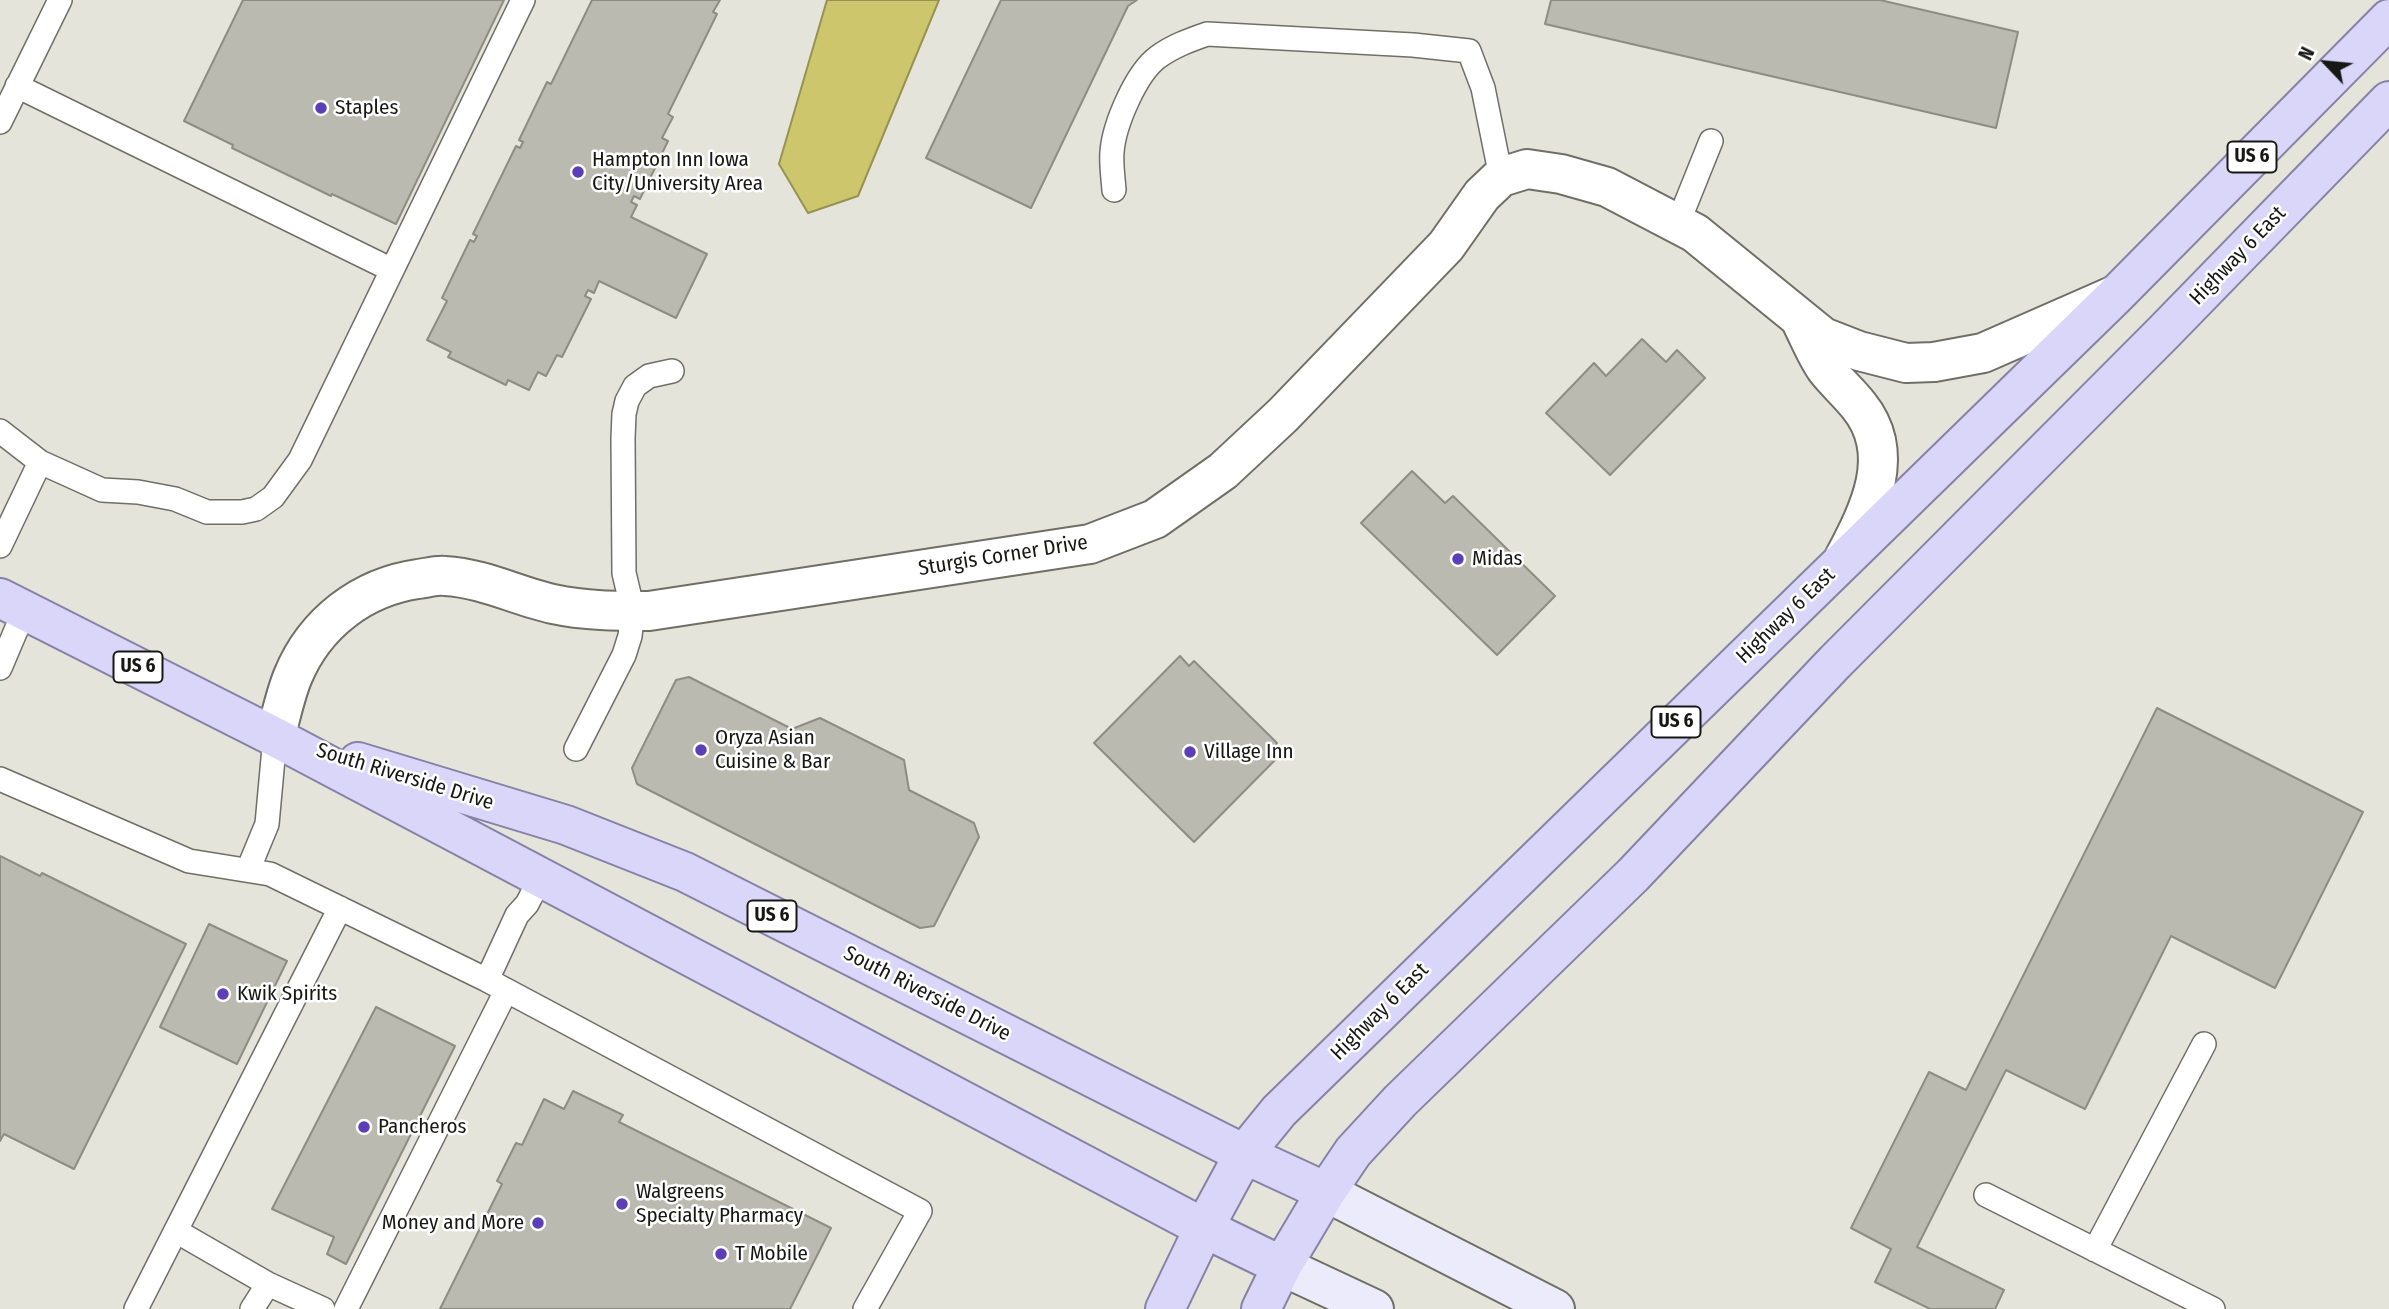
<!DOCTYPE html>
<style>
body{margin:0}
#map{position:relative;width:2389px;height:1309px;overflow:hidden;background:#e5e4da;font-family:"Fira Sans Condensed",sans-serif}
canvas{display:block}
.north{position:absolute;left:2291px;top:28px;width:70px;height:70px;-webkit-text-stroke:5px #fff;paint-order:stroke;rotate:296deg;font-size:19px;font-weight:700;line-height:28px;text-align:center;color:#171714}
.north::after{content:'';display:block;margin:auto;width:24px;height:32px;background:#171714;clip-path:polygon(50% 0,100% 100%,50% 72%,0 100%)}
</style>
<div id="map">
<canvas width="2389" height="1309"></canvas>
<div class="north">N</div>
</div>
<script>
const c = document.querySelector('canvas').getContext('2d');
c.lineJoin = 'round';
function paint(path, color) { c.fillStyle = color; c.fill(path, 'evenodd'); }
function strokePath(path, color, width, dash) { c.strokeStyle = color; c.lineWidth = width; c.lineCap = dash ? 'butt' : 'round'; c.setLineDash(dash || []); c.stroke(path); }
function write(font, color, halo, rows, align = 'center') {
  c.font = font + ' "Fira Sans Condensed",sans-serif'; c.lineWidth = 5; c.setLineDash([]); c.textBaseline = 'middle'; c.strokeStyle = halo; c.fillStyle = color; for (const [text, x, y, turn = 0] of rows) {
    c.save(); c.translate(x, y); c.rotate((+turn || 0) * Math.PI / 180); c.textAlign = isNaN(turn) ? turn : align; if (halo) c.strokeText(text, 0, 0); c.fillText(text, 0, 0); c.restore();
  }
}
const water = new Path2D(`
 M827 0H939L858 196 808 213 779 164Z`);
paint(water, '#cdc66c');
strokePath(water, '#969252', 2);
const building = new Path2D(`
 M243 0H504L396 224 332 194 331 196 232 148 233 145 184 121Z
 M592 0H720L713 12 717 14 668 114 673 117 662 138 668 141 640 199 634 196 631 202 637 205 631 217 707 254 676 318 599 281 594 293 588 290 585 296 591 299 562 357 557 355 546 376 538 372 529 390 508 380 506 385 448 357 451 352 427 340 447 301 442 298 470 240 474 242 477 236 473 234 516 146 520 148 523 142 519 140 547 82 551 84Z
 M1001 0H1137L1128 6 1031 208 926 158Z
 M1551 0H1880L2018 32 1996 128 1545 24Z
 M1642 339 1666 362 1677 350 1705 378 1610 475 1546 413 1594 363 1606 376Z
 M1412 471 1445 503 1453 496 1555 596 1497 655 1361 523Z
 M1180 656 1189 666 1194 661 1277 743 1273 748 1280 755 1194 842 1094 743Z
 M689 677 792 729 820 718 904 760 909 790 974 823 979 837 934 926 920 928 637 784 632 768 676 680Z
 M2157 708 2363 812 2275 988 2171 936 2085 1109 2006 1070 1917 1247 2004 1290 1995 1309H1930L1875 1282 1891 1249 1851 1228 1929 1072 1966 1090Z
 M0 856 40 876 42 873 186 944 74 1169 4 1134 0 1141Z
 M209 924 287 961 237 1064 160 1027Z
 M376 1007 455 1046 346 1264 327 1254 334 1237 272 1209Z
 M573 1091 623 1115 619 1122 831 1228 790 1309H440L502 1184 497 1181 516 1143 522 1145 544 1099 564 1109Z`);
paint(building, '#babab0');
strokePath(building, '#8d8d84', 2);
const service = new Path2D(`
 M17 86 392 270
 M0 122 60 0
 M1114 190C1113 177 1111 164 1112 152 1114 125 1136 73 1158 57 1173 46 1190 40 1207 34L1413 45 1469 51 1483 88 1501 177
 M1678 223 1711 141
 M0 431 40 462 102 490 138 492 175 499 207 512H242L256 509 273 497 300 460 523 0
 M0 546 40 462
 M0 668 25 609
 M576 749 624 655 630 636 633 611 624 573 623 438 624 414 627 401 635 386 649 376 672 371
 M0 779 189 861 270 874 487 980 920 1211 865 1309
 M248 870 267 824 275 737
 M487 980 517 915 527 904 540 879
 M1986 1195 2213 1309
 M176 1231 268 1284 252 1309
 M2095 1250 2204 1044
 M268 1284 323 1309
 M136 1309 340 908
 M346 1309 506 991`);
const minor = new Path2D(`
 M1801 321C1809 337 1816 355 1826 369 1836 382 1849 393 1859 406 1898 454 1869 511 1844 558
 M275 737C281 717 285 695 293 676 315 623 362 587 418 579 427 578 436 575 445 576 483 578 517 596 553 604 585 611 617 611 649 611L1090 544 1155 519 1223 471 1283 415 1446 246 1482 195 1501 177 1527 169 1561 174 1607 187 1695 233 1823 337 1859 351 1906 363 1934 362 1983 353 2113 296`);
const secondary = new Path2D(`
 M1326 1192 1555 1309
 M1282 1266 1374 1309`);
const primary = new Path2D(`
 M0 598 275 737 1204 1228 1282 1266
 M358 762 566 825 685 872 1244 1154 1326 1192
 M1165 1309 1204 1228 1244 1154 1279 1111 2115 296 2389 19
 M1261 1309 1282 1266 1326 1192 1353 1152 1400 1101 1633 875 1835 662 2163 333 2389 101`);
strokePath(service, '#6f6f66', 26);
strokePath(minor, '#6f6f66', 42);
strokePath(secondary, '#6f6f66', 42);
strokePath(primary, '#8682a6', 42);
strokePath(service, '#fff', 23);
strokePath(minor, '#fff', 38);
strokePath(secondary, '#ecebfc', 38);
strokePath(primary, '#dad6f9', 38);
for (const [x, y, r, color] of [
 [321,108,7,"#5c3eb6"],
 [578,172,7,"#5c3eb6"],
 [1458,559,7,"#5c3eb6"],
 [701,750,7,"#5c3eb6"],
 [1190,752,7,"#5c3eb6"],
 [223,994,7,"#5c3eb6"],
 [364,1127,7,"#5c3eb6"],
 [622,1204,7,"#5c3eb6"],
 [538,1223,7,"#5c3eb6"],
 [721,1254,7,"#5c3eb6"]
]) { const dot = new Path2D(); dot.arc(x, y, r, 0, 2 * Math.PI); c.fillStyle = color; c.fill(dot); strokePath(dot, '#fff', 2.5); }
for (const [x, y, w] of [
 [2252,157,49],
 [138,667,49],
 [1676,722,49],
 [772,916,49]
]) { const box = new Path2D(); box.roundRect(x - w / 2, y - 15.5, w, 31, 5); c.fillStyle = '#fff'; c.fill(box); strokePath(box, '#171714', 2); }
write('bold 19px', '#171714', null, [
 ["US 6",2252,157],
 ["US 6",138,667],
 ["US 6",1676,722],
 ["US 6",772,916]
]);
write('21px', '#171714', '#fff', [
 ["Staples",335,108],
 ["Hampton Inn Iowa",592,160],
 ["City/University Area",592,184],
 ["Midas",1472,559],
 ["Oryza Asian",715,738],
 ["Cuisine & Bar",715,762],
 ["Village Inn",1204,752],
 ["Kwik Spirits",237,994],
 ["Pancheros",378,1127],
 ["Walgreens",636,1192],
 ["Specialty Pharmacy",636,1216],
 ["Money and More",524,1223,"right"],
 ["T Mobile",735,1254]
], 'left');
write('21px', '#171714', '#fff', [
 ["Highway 6 East",2238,256,-46],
 ["Sturgis Corner Drive",1003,556,-9],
 ["Highway 6 East",1786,616,-44],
 ["South Riverside Drive",405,777,17],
 ["South Riverside Drive",927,994,27],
 ["Highway 6 East",1380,1012,-45]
]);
</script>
